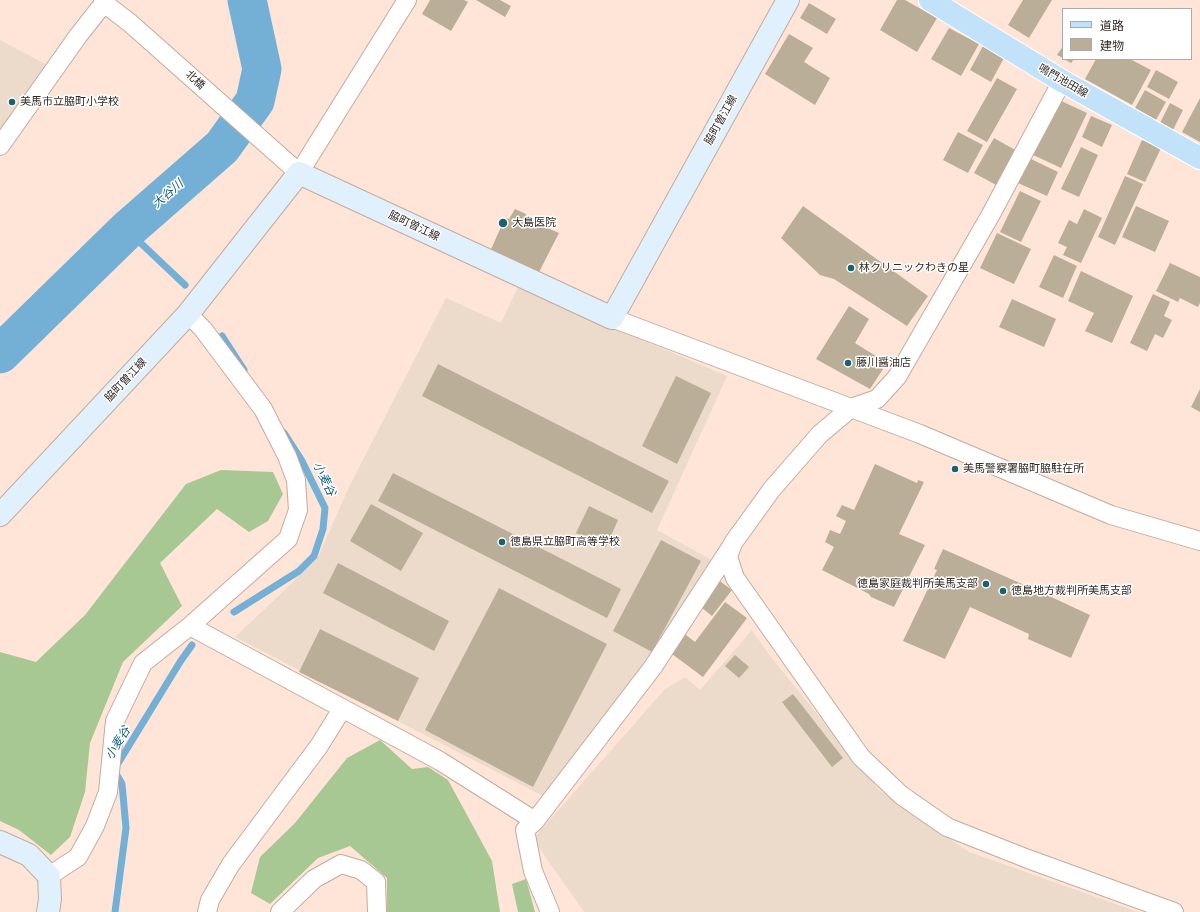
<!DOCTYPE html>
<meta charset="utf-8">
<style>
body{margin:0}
#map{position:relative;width:1200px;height:912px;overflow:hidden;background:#ffe5d8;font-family:"Work Sans","Noto Sans JP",sans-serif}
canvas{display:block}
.legend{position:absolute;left:1062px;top:8px;width:130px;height:52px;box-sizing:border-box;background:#fff;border:1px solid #adaaa8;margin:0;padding:5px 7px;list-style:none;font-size:12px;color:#332a25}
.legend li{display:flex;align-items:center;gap:8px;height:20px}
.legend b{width:20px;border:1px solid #adaaa8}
</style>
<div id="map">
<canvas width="1200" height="912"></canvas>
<ul class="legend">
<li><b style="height:5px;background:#c2e2fa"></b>道路</li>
<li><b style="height:11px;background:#bbae98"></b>建物</li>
</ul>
</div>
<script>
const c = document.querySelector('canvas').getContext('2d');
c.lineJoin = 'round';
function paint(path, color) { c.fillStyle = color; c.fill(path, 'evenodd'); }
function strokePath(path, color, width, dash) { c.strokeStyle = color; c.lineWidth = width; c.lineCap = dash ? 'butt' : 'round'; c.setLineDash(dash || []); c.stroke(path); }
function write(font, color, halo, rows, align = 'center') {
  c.font = font + ' "Work Sans","Noto Sans JP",sans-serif'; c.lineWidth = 3; c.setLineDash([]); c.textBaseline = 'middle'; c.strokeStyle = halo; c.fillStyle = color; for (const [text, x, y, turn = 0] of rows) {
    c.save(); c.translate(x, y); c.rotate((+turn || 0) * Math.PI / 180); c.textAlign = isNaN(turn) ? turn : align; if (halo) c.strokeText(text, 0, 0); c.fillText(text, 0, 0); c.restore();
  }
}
paint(new Path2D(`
 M0 40 49 66 0 138Z
 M518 287 727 376 657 530 712 560 650 660 543 796 235 637 288 587 319 555 349 487 446 298 501 323Z
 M752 630 770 656 879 790 969 852 1138 912H584L533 839 665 689 685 677 700 690Z`), '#ecdacb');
paint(new Path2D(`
 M221 470 273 472 283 494 268 521 249 532 217 509 160 563 182 606 123 662 90 743 85 792 70 837 51 855 19 830 0 821V652L36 662 85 615 186 484Z
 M380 740 412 769 428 767 448 780 492 861 500 912H387V878L350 846 318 858 270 904 251 893 260 857 295 823 347 758Z
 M526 879 535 912H518L512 884Z`), '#a7c892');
strokePath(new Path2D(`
 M127 230 185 285
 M222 336 244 370
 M234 612 299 571 314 556 323 529 325 508 302 461 284 433
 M115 912 126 828 122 784 114 770 180 662 192 645`), '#74b0d5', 7);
strokePath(new Path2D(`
 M0 354 127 230 222 147 255 101 262 69 247 0`), '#74b0d5', 39);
paint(new Path2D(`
 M430 0H464L468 2 451 31 422 14Z
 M476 0H500L511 6 505 17Z
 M897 0H905L937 18 917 52 880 30Z
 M1023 0H1052L1029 38 1008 25Z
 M809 3 836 19 827 34 800 18Z
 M949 28 979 44 961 76 931 59Z
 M789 34 813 48 804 62 830 78 815 105 765 74Z
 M983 46 1004 58 991 82 970 70Z
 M1063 46V58L1057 55Z
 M1064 59H1074L1071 63Z
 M1096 59H1130L1151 70 1132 105 1085 79Z
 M1156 70 1178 82 1169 99 1147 87Z
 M997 78 1017 89 987 142 967 131Z
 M1145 90 1166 102 1156 120 1135 108Z
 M1200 98V142L1182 132Z
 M1057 99 1087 113 1061 168 1031 154Z
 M1170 103 1183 110 1173 130 1160 123Z
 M1091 116 1112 125 1102 147 1082 137Z
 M958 132 983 145 968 173 943 160Z
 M994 138 1017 151 998 186 974 173Z
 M1142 140 1161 148 1145 182 1127 174Z
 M1081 147 1098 155 1079 197 1061 189Z
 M1029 158 1058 172 1047 196 1018 183Z
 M1125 176 1143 184 1115 245 1098 237Z
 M1020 191 1041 201 1021 242 1000 232Z
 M803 206 928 296 907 326 834 279 820 275 781 238Z
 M1136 206 1169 221 1155 252 1122 237Z
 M515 209 526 214 525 218 559 233 536 278 488 256 505 218 509 219Z
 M1084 209 1102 218 1081 263 1063 255 1067 247 1058 243 1069 220 1077 224Z
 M997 233 1031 249 1014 284 980 268Z
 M1054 255 1077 266 1063 298 1039 287Z
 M1170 263 1200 277V303L1198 307 1180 298 1178 302 1156 291Z
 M1081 271 1133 296 1112 343 1085 331 1094 313 1068 301Z
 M1153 294 1170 302 1164 316 1172 320 1163 338 1155 334 1147 351 1130 343Z
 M1012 299 1056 319 1044 347 999 327Z
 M849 306 869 319 855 343 887 363 870 389 816 359Z
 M438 364 669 481 652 513 422 396Z
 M676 376 711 393 677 464 642 446Z
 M1200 389V412L1191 407Z
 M875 464 917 483 918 480 924 482 899 534 925 545 894 607 871 597 869 594 822 570 834 547 825 542 830 530 840 534 846 521 836 516 842 505 854 510Z
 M393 473 621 589 607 618 378 501Z
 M371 504 423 533 401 571 350 541Z
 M589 506 618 520 606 547 576 533Z
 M661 540 701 561 652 652 613 631Z
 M943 549 1047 595 1090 615 1071 658 1028 639 1029 634 970 607 945 659 903 641 937 570 934 569Z
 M338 563 449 621 434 651 323 593Z
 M717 579 732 590 712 616 697 604Z
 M499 588 607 644 533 787 425 730Z
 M725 602 747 618 703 677 668 651 682 632 695 642Z
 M320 629 419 678 398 721 299 672Z
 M735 655 749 667 739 678 725 666Z
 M793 694 843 758 832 767 782 702Z`), '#bbae98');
const street = new Path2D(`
 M103 0 104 3 130 23 299 173 407 0
 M1062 81 990 216 897 377 877 399 851 408 820 434 772 489 733 543 728 557 735 578 861 757 901 795 947 827 1028 859 1174 912
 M0 146 78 36 104 3
 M612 318 920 434 1111 515 1200 541
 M190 626 440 761 535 821 653 667 731 547
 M535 821 525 830 533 871 550 912
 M49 876 78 857 95 826 108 792 115 721 143 663 190 626 288 539 298 510 296 480 287 456 263 409 203 329 188 314
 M207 912 210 900 231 864 319 746 342 709
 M280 912 314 879 341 864 361 870 376 882 377 912`);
const secondary = new Path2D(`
 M0 515 188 314 299 173 612 318 788 0
 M0 842 29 855 49 876 50 899 48 912`);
const primary = new Path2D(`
 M930 0 1062 81 1200 158`);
strokePath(street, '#c3ab9e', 20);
strokePath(secondary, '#c3ab9e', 24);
strokePath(primary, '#fff', 24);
strokePath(street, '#fff', 18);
strokePath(secondary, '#e0f0fd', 22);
strokePath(primary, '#c2e2fa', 22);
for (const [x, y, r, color] of [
 [12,102,4,"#196370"],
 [503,223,5,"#196370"],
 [851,268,4,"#196370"],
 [848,363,4,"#196370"],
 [955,469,4,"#196370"],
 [502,542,4,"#196370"],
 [986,584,4,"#196370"],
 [1003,591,4,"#196370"]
]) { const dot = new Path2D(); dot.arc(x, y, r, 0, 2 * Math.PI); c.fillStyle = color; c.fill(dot); strokePath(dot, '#fff', 1.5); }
write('11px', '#332a25', '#fff', [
 ["北橋",195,80,42],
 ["鳴門池田線",1063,81,30],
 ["脇町曽江線",721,120,-61],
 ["脇町曽江線",414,226,25],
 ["脇町曽江線",126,380,-47]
]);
write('11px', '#332a25', '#fff', [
 ["美馬市立脇町小学校",20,102],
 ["大島医院",512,223],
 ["林クリニックわきの星",859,268],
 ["藤川醤油店",856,363],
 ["美馬警察署脇町脇駐在所",963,469],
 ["徳島県立脇町高等学校",510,542],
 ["徳島家庭裁判所美馬支部",978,584,"right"],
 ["徳島地方裁判所美馬支部",1011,591]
], 'left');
write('italic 12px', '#165f83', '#fff', [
 ["大谷川",168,194,-41],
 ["小麦谷",324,479,64],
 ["小麦谷",118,743,-58]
]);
</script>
